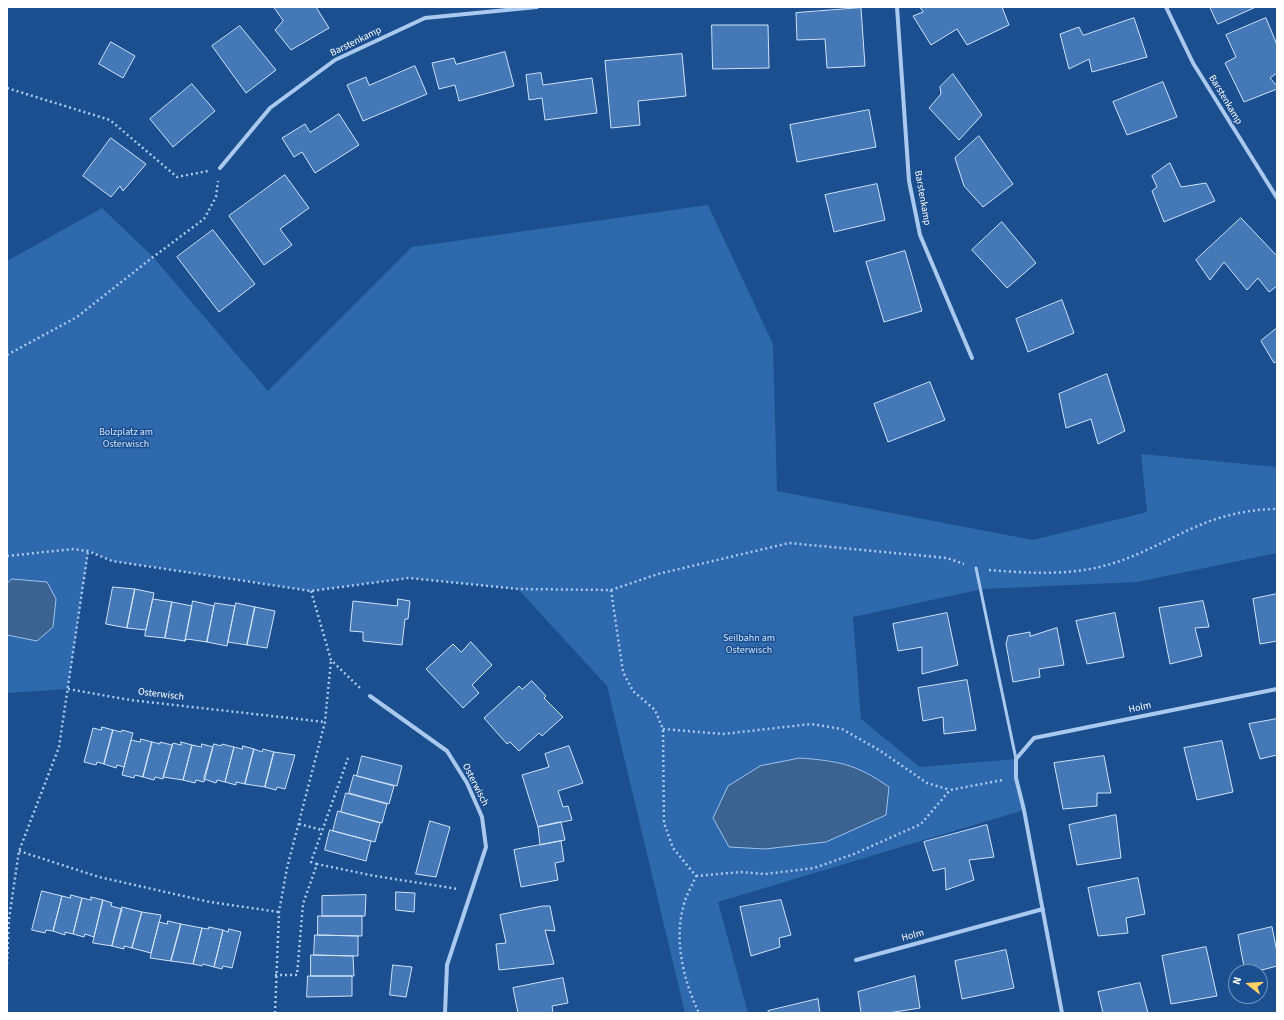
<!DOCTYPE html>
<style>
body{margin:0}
#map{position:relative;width:1284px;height:1020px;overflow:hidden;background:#1b4f8f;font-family:"Source Sans 3",sans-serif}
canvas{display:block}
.frame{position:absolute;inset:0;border:8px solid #fff;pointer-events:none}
.north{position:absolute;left:1228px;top:964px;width:40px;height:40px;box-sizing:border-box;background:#1b4f8f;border:1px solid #7695bc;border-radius:50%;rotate:287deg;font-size:11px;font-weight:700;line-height:16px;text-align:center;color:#fff}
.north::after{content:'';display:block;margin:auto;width:14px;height:18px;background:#ffd166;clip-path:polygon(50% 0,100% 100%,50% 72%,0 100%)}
</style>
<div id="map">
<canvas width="1284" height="1020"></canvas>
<div class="frame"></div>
<div class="north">N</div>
</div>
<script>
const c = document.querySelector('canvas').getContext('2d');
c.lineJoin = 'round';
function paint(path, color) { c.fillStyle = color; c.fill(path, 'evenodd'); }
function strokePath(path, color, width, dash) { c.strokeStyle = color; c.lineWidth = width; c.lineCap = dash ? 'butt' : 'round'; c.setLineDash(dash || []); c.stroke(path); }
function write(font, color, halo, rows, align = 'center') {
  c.font = font + ' "Source Sans 3",sans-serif'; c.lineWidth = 3; c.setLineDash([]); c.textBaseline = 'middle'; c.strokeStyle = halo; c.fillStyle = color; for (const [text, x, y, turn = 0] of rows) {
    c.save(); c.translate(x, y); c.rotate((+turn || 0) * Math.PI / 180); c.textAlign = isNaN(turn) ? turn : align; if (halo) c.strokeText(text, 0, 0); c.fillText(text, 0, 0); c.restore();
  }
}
paint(new Path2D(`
 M708 205 773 344 777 491 1033 540 1147 512 1141 454 1277 467V553L1137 582 983 589 853 617 861 719 920 767 1016 759V778L1024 810 718 902 748 1013H685L607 686 518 589 409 578 311 591 112 561 89 551 68 689 7 693V635L37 641 12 579 7 584V261L102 208 153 257 268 391 412 247ZM800 758 839 761 760 766Z`), '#2e69ad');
const water = new Path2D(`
 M12 579 47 582 56 599 53 627 37 641 7 635V584Z
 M800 758C839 761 856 764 889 787L886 815 826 842 765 849 729 847 713 818 728 786 760 766Z`);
paint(water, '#3c6290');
strokePath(water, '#9cc4f0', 1);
const building = new Path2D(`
 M274 7H316L329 28 291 50 275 30 283 21Z
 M920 7H1002L1009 25 967 45 957 29 931 45 913 16 923 12Z
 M1210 7H1256L1218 24Z
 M861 8 865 66 827 68 825 39 797 40 796 13Z
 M1134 18 1147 57 1092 72 1089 59 1069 69 1060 34 1079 27 1083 35Z
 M1266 18 1277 45V73L1270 78 1277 86V89L1244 102 1225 63 1236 57 1226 35Z
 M712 25H768L769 68 713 69Z
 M240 26 276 70 246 93 212 46Z
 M111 42 135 56 123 78 99 64Z
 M505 52 514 86 459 101 455 85 439 89 432 63 454 58 456 64Z
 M682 54 686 96 638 101 640 125 611 128 605 61Z
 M415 66 427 94 363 121 347 85 366 77 369 85Z
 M541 73 543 85 592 78 597 113 545 120 542 98 529 100 526 75Z
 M953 74 982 115 959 140 929 108 941 94 940 87Z
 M1163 82 1177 117 1127 135 1113 102Z
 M192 84 215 111 173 147 150 119Z
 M869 110 876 147 797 162 790 125Z
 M339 114 359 145 315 173 302 152 294 157 282 138 305 124 310 132Z
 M979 136 1013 184 983 207 964 186 955 158Z
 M111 138 146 164 123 191 120 186 111 197 83 176Z
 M1170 163 1181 187 1206 183 1215 201 1164 222 1152 191 1157 187 1152 176Z
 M285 175 309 208 280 229 292 245 264 265 229 216Z
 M877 184 885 220 834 232 825 195Z
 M1241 218 1277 256V286L1269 292 1258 278 1247 290 1224 262 1210 280 1196 260Z
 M1002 222 1036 263 1007 288 972 250Z
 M213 230 255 284 219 312 177 257Z
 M905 251 922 311 884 322 866 262Z
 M1062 300 1074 333 1028 352 1016 319Z
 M1277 328V361L1274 363 1261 341Z
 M1107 374 1125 431 1098 444 1091 419 1066 428 1059 394Z
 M930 382 945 420 888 442 874 404Z
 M113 587 135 589 127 628 106 624Z
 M135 589 154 593 146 630 127 628Z
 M1277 594V641L1260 644 1253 599Z
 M153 599 172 602 165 638 145 636Z
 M398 599 410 601 408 619H405L402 645 363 641V632L350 631 353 601 397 606Z
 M193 601 214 606 207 642 187 639 185 641Z
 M1203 601 1209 627 1195 628 1202 656 1170 664 1159 608Z
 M172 602 192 606 185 641 165 638Z
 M215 603 235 606 227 646 207 642Z
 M236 603 255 607 247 645 228 642Z
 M255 607 275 611 267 648 247 645Z
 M947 613 958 665 922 674V647L898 651 893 624Z
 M1115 613 1124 657 1087 664 1076 621Z
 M1057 628 1064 665 1039 669 1040 677 1013 682 1006 644 1008 636 1030 632V636Z
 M471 642 492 665 472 685 479 693 463 708 426 669 453 644 461 652Z
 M967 680 976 730 944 734 943 717 923 721 918 688Z
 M532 681 546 696 544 698 563 717 542 736 539 733 519 751 510 742 507 744 484 718 519 686 522 689Z
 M1277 719V755L1260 759 1249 724Z
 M102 727 113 730 104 764 97 762 96 765 84 762 93 728 101 730Z
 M113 730 121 732 122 730 133 733 124 767 117 765 116 768 104 764Z
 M141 739 152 742 143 777 135 775 134 778 122 775 131 740 140 742Z
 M1222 741 1233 792 1197 800 1184 748Z
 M152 742 160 744V742L172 745 163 779 155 777 154 780 143 777Z
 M181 742 192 745 183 780 163 777 173 743 181 745Z
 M202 744 213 747 204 782 196 780 195 783 183 780 192 745 201 747Z
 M214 744 221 746 222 744 234 747 225 782 217 780 216 783 204 779Z
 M243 746 254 749 245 784 236 782V785L225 782 234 747 242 749Z
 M569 746 583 783 558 791 563 807 568 806 572 820 538 827 522 775 549 767 545 754Z
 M254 749 262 752 263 749 274 752 265 787 245 784Z
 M274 752 295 755 285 789 277 787 276 790 265 787Z
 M362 756 402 766 397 786 357 776Z
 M1104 756 1111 793H1097V806L1063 809 1054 763Z
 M354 775 394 786 389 804 349 793Z
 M346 793 387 804 382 823 341 812Z
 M338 811 380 823 375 842 333 831Z
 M1116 815 1121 858 1077 865 1069 825Z
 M430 821 450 827 436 877 416 874Z
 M561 822 565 840 540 845 538 827Z
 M987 825 994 857 969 860 974 880 946 890 945 868 933 871 924 842Z
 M330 830 371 841 366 861 325 850Z
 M561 841 564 861 555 863 558 880 521 887 514 850Z
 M1138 878 1145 914 1126 918 1128 933 1098 936 1088 888Z
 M42 891 62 896 53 931 46 930 45 933 32 930Z
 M396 892 415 893 414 912 396 910Z
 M71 895 82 898 73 934 65 932V935L53 931 62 896 70 898Z
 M366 895 365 916H322V896Z
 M91 897 103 900 94 937 85 934 84 937 73 934 82 898 91 900Z
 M103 900 112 903 111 906 122 909 112 946 93 943Z
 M781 900 791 935 779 938 780 947 751 956 740 907Z
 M543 906H550L555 931 545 930 554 964 499 970 496 944 506 943 500 915Z
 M122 907 142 912 132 948 124 946V949L112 946Z
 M142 912 161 915 151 953 132 948Z
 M318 916H362V936L318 935Z
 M168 921 181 924 171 961 150 958 159 922 167 924Z
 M181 924 202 928 193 964 171 961Z
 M209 927 223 930 214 967 203 964 202 966 193 964 202 928 208 929Z
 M1272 927 1277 952V966L1254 972H1245L1238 935Z
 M229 929 241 932 232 968 223 966 222 969 214 967 223 930 228 932Z
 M315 935 358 936V956L314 955Z
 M1206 947 1217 996 1171 1004 1162 956Z
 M1006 950 1014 988 962 999 955 961Z
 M311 955 353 956 354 976H311Z
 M393 965 412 967 406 997 390 995Z
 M308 976H352V996L307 997Z
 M915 976 920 1008 888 1013H861L858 992Z
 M563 978 568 1003 552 1006 553 1013H518L513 988Z
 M1140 983 1148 1013H1103L1098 992Z
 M818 999 820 1013H768V1011Z`);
paint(building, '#4478b7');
strokePath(building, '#cfe3fa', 1);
strokePath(new Path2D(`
 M7 88 110 120 177 177 208 171
 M7 355 77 317 153 257 204 219 216 197 218 181
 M7 556 73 549 88 551 112 561 311 591 409 578 518 589 611 590 658 574 789 543 947 558 964 564
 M989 570C1027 573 1069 576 1107 565 1140 556 1169 538 1200 525 1223 515 1252 509 1277 509
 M611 590 623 672 633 691 655 710 663 729 664 823 673 848 696 876C692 886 685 897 683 908 674 942 684 982 699 1013
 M311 591 331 660 360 688
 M68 689 130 700 325 722
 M663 729 723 734 811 724 842 729 879 750 927 783 950 790
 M299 824 322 830
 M19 851 99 877 210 902 279 912
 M317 864 311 862 348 758
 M696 876 741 872 765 874 814 868 854 854 921 824 950 790 1003 780
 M7 964 9 919 19 851 59 747 88 551
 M275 975H297L303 904 317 864 375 876 458 889
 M275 1013 279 912 287 868 325 722 331 660`), '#a9c9ee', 2.5, [2, 3]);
strokePath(new Path2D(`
 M976 568 1016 759`), '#a9c9ee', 3);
strokePath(new Path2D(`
 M897 7 909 181 920 235 972 358
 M1166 7 1193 63 1277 198
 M220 168 270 108 335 60 425 18 537 7
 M370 696 447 751 467 783 482 817 486 847 447 965 445 1013
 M856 960 1043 909
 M1062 1013 1024 810 1016 778V759L1034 738 1277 689`), '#a9c9ee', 4);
write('10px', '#fff', '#1b4f8f', [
 ["Barstenkamp",356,42,-26],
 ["Barstenkamp",1225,100,59],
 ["Barstenkamp",922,198,80],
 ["Osterwisch",161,695,7],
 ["Holm",1140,708,-12],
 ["Osterwisch",475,785,63],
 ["Holm",913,936,-15]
]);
write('10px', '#cfe3fa', '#1b4f8f', [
 ["Bolzplatz am",126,433],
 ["Osterwisch",126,445],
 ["Seilbahn am",749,639],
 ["Osterwisch",749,651]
]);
</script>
